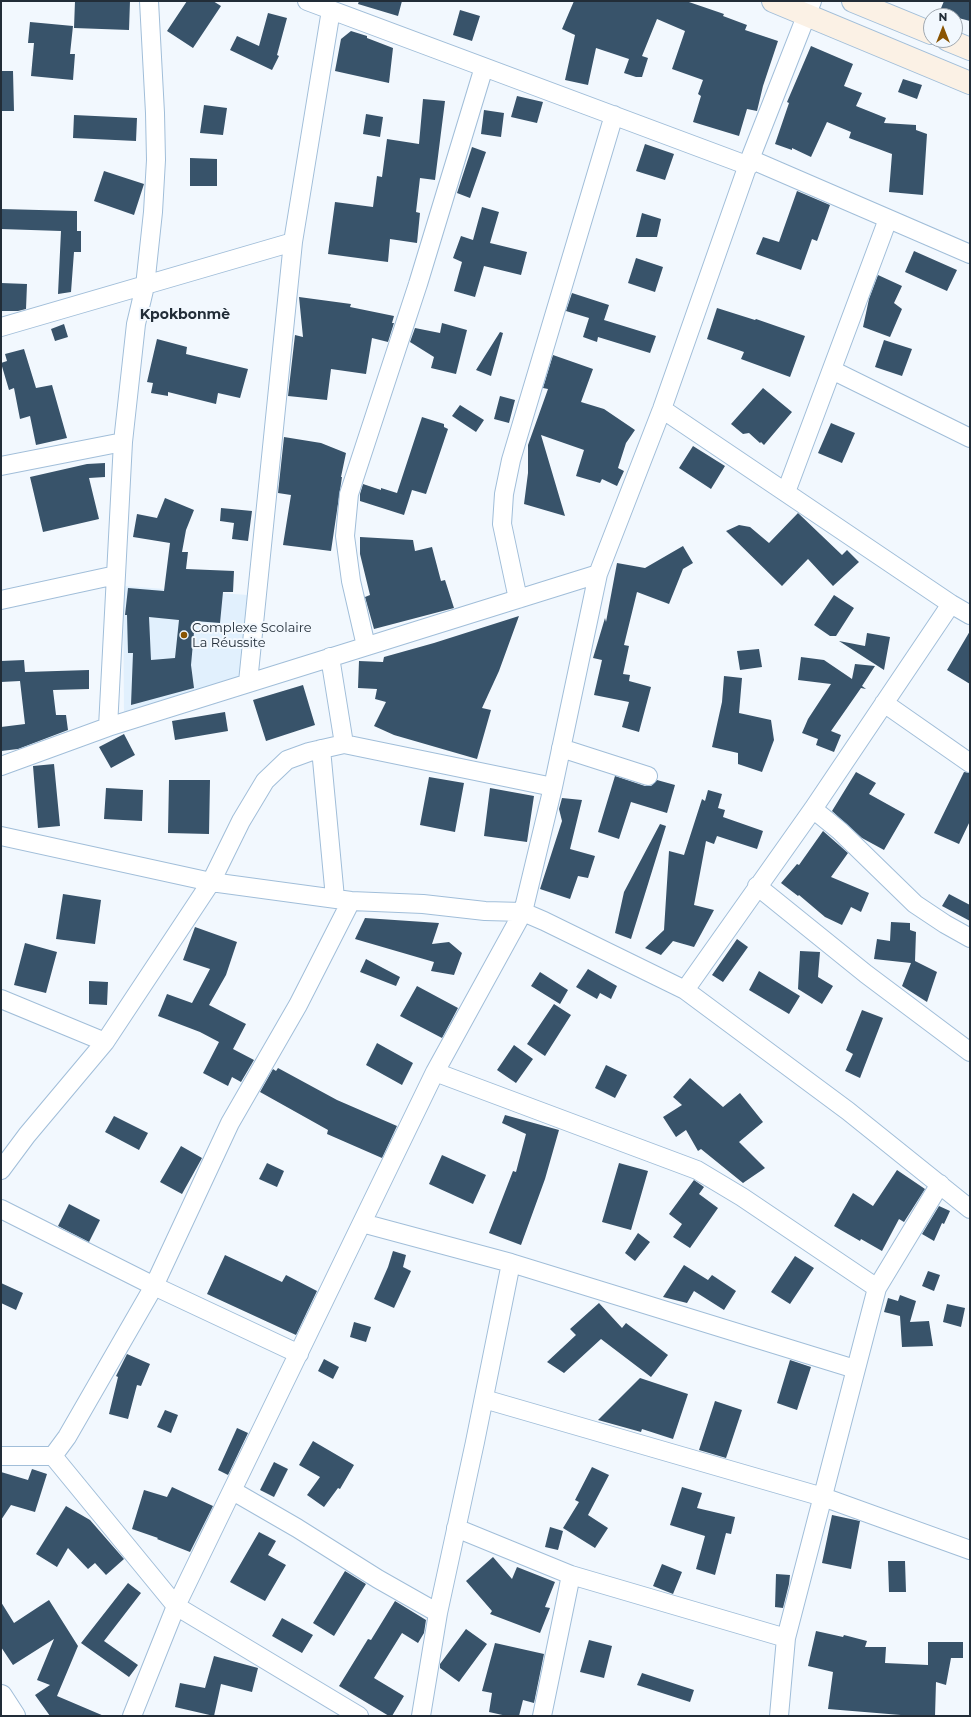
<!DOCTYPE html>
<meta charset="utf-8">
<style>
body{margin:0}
#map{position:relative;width:971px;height:1717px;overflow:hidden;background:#f2f8fe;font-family:Montserrat,sans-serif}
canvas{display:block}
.frame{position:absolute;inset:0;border:2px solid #222d38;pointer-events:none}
.north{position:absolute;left:923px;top:8px;width:40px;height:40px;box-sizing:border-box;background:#f2f8fe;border:1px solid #9fa7af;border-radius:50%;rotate:0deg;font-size:11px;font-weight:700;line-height:16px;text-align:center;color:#222d38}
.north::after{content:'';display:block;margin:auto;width:14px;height:18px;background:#895402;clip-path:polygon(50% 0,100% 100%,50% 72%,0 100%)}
</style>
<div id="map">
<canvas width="971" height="1717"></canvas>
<div class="frame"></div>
<div class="north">N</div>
</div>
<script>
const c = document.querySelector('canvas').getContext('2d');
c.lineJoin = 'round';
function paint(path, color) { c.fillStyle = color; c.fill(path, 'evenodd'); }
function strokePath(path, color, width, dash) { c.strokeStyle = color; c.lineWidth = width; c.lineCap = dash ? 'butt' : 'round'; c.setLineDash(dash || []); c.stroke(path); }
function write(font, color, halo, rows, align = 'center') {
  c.font = font + ' Montserrat,sans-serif'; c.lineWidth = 4; c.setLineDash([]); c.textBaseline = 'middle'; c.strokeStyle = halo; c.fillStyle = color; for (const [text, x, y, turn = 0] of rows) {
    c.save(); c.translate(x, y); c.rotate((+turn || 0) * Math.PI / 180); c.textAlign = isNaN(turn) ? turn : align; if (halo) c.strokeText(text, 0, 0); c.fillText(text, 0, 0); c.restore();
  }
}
paint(new Path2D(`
 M123 586 248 595 241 676 124 712Z`), '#e1f0fd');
paint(new Path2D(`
 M75 1H130L129 30 74 28Z
 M187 1H213L221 6 193 48 167 31Z
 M359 1H402L398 16 358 4Z
 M574 1H686L724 14 723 16 747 25 745 30 778 41 763 86 757 111 747 109 739 136 693 122 701 96 698 94 703 80 672 69 685 31 657 19 642 56 648 58 642 77H636L624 73 629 59 596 48 588 85 565 80 575 35 562 29Z
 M944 1H970V21L939 13Z
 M460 10 480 16 472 41 453 35Z
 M268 13 287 18 277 55 279 56 272 70 230 50 237 36 259 46Z
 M30 22 73 26 70 54H75L73 80 31 76 34 43H28Z
 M351 31 367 36V38L393 48 389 83 335 71 341 39Z
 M811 46 853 64 844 86 862 93 856 106 886 118 884 123 916 125V130L927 134 923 195 889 192 892 154 849 138 851 132 827 122 811 157 792 148V150L775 144 789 103 787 102Z
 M1 71H13L14 111H1Z
 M903 79 922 85 917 99 898 92Z
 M517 96 543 102 537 123 511 117Z
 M423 99 445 101 435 180 420 178 416 212 420 213 417 243 390 239 388 262 328 254 335 202 373 207 377 176 382 177 387 139 419 144Z
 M204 105 227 108 223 135 200 133Z
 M484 110 504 113 501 137 481 134Z
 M366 114 383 117 380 137 363 134Z
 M74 115 137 118 136 141 73 138Z
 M645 144 674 154 665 180 636 171Z
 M472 147 486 152 470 198 457 193Z
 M190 158 217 159V186H190Z
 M104 171 144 184 134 215 94 201Z
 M797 191 830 205 817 241 812 239 801 270 756 254 763 237 779 242Z
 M482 207 499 212 490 243 527 252 521 275 484 266 475 297 454 291 462 262 453 258 461 236 473 240Z
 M1 209 77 211V231H81V252H74L71 292 58 294 61 231 1 229Z
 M642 213 661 219 657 237H636Z
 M914 251 957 270 947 291 905 272Z
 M636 258 663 267 655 292 628 283Z
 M878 275 902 286 894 303 902 309 890 337 863 327 869 299Z
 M1 283 27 284 26 309 18 311H1Z
 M572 293 609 305 604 320 656 336 650 353 598 337 597 342 583 337 589 318 566 311Z
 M299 297 351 304 350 307 394 316 392 323H394L388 342 372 338 366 374 331 369 327 400 288 396 295 335 303 337Z
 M717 308 755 320 756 319 805 336 790 377 741 359 744 352 707 339Z
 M442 323 467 330 456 374 431 368 434 357 410 342 415 328 440 333Z
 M64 324 68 337 55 341 51 329Z
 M500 332 503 333 491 376 476 370Z
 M157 339 187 347 186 354 248 369 240 398 218 393 216 404 168 392V396L151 393 153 383 147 382Z
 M884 340 912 349 902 376 875 367Z
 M24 349 36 388 52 385 67 438 36 445 30 416 20 419 14 388 9 390 1 363 7 361 5 354Z
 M553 355 593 369 581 402 604 409 635 430 626 443 618 468 624 471 617 486 602 479 600 483 576 476 584 450 541 435 565 516 524 504 528 473V445L548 389 543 388Z
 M763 388 792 412 764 445 761 442 760 443 749 433 743 434 731 424Z
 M500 396 515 400 509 423 494 419Z
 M460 405 484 420 476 432 452 416Z
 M422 417 444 424V427L448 429 426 494 412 490 404 515 360 501V494L363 484 381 490V488L397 493Z
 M831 423 855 433 842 463 818 453Z
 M284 437 321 443 346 453 341 477H342L331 551 283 545 291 495 278 493Z
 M693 446 725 466 711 489 679 468Z
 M105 463V477L89 478 99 519 43 532 30 477 87 464Z
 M165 498 194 510 186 530 182 552H188L186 569 234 571 233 592H223L220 623 195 621 191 665 194 688 131 705 133 653H128L127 615H125L128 588 164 591 170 543 133 537 137 514 157 518ZM149 617 179 620 175 658 151 660Z
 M221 508 252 511 248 541 232 539 234 523 220 521Z
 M798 513 842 555 847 550 859 562 833 586 808 559 782 586 726 531 739 525 750 527 769 543Z
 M360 537 413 540 415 551 432 547 441 581 445 580 454 608 374 629 365 597 370 595 360 554Z
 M683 546 693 563 683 569 669 604 637 592 624 645 629 646 623 674 630 675 629 681 651 687 639 732 622 727 629 702 594 695 602 660 593 658 605 618 606 622 617 563 645 568Z
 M834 595 854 608 836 636H830L814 625Z
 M519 616 499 671 482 708 491 710 477 759 394 735 374 726 386 702 375 699 377 689 358 688 359 661 383 662 384 657 434 643Z
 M970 631V684L947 670Z
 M867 633 890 637 884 670 839 641 865 646Z
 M759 649 762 667 740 670 737 651Z
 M801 657 824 660 852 679 855 664 875 666 862 686 866 689 861 688 831 731 841 735 834 752 816 745 818 739 802 733 808 719 831 684 798 680Z
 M24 660 25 672 89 670V689L53 690 56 715H66L68 730 18 749 1 751V727L25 724 20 681 1 682V661Z
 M724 676 742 678 739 713 771 720 774 740 762 772 738 764V753L712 747 722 702Z
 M303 685 315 725 266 741 253 700Z
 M225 712 228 731 175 740 172 721Z
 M124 734 135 755 111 768 99 747Z
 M54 764 60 826 38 828 33 766Z
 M856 772 876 783 869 794 905 814 884 850 862 838 832 811Z
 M964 772 970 773V821L959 844 934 833Z
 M615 776 645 786H651L657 780 675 785 667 813 631 802 619 839 598 832Z
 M429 777 464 783 455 832 420 825Z
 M169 780H210L209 834 168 833Z
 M106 788 143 790 142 821 104 819Z
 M490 788 534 796 527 842 484 836Z
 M708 790 722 794 718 808 725 810 723 817 763 831 757 849 717 836 714 844 706 841 694 905 714 910 694 947 673 941 661 955 645 948 664 930 669 851 684 855 702 799 705 801Z
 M562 798 582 800 570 849 595 856 588 878 578 876 570 899 540 889 562 821 559 809Z
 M660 824 666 826 631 939 615 933 624 892Z
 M823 831 848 853 831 877 869 893 861 912 851 907 842 925 825 917 799 895 798 896 781 883 797 864 799 865Z
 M63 894 101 900 95 944 56 939Z
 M949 894 970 905V921L942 906Z
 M365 918 439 923 432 944 449 942 462 953 454 975 431 971 434 962 355 939Z
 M891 922 910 923V930L916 932 915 961 937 972 927 1002 902 986 911 963 874 959 877 939 890 941Z
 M195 927 237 942 226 975 209 1005 246 1024 233 1049 254 1060 241 1082 232 1077 228 1086 203 1073 219 1042 200 1032 158 1016 167 994 192 1003 210 969 183 960Z
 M737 939 748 947 723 982 712 975Z
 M25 943 57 952 46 993 14 985Z
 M800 951 820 952 818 977 833 986 822 1004 798 989Z
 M366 959 400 977 396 986 360 972Z
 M588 969 617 986 611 999 600 993 597 999 576 987Z
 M759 971 800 996 789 1014 749 990Z
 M540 972 568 990 560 1004 531 986Z
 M89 981 108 982 107 1005 89 1004Z
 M417 986 458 1008 442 1038 400 1016Z
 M554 1004 571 1015 545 1056 527 1044Z
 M862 1010 883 1018 860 1078 845 1071 853 1054 846 1050Z
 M377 1043 413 1063 402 1085 366 1065Z
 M514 1045 533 1059 516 1083 497 1070Z
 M606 1065 627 1075 615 1098 595 1088Z
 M278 1068 337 1100 397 1126 382 1158 327 1134 328 1130 260 1092 273 1069 276 1071Z
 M690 1078 723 1107 740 1093 763 1122 739 1142 765 1168 743 1183 701 1149 698 1151 686 1130 676 1137 663 1117 682 1105 673 1097Z
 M505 1115 559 1130 545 1179 521 1245 489 1233 513 1171 516 1172 526 1134 502 1123Z
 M114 1116 148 1133 139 1150 105 1132Z
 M181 1146 202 1158 182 1194 160 1182Z
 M442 1155 486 1175 473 1204 429 1184Z
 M267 1163 284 1171 277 1187 259 1179Z
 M619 1163 648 1171 631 1230 602 1222Z
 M897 1170 925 1189 904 1222 899 1219 882 1251 861 1239 860 1241 834 1226 853 1193 873 1206Z
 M694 1180 704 1187 699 1194 718 1208 690 1248 673 1237 682 1224 669 1214Z
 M69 1204 100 1220 89 1242 58 1226Z
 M939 1206 950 1211 944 1224 942 1223 934 1241 922 1234Z
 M638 1233 650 1242 635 1261 625 1253Z
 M393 1251 406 1255 403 1267 411 1271 394 1308 374 1299 388 1267Z
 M225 1255 282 1282 286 1275 317 1291 296 1335 207 1294Z
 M795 1256 814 1268 790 1304 771 1292Z
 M684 1265 708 1280 712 1275 736 1291 724 1310 694 1291 687 1303 663 1297Z
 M928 1271 940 1275 934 1291 922 1286Z
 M1 1283 23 1293 16 1310 1 1303Z
 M900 1295 916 1301 910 1322 929 1321 933 1346 902 1347 900 1316 884 1312 888 1298 898 1301Z
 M599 1303 622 1328 626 1323 668 1355 651 1377 601 1339 564 1373 547 1362 576 1335 570 1329Z
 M947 1304 965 1308 961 1327 943 1322Z
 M354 1322 371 1327 366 1342 350 1337Z
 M127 1354 150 1364 141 1386 137 1385 128 1419 109 1414 118 1377 116 1376Z
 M324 1359 339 1367 333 1379 318 1371Z
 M790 1360 811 1367 797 1410 777 1403Z
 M640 1378 688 1394 673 1439 642 1429 641 1432 598 1420Z
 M715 1401 742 1410 726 1458 699 1450Z
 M165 1410 178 1415 171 1433 157 1427Z
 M237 1428 248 1433 228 1475 218 1470Z
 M313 1441 354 1465 340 1489 338 1488 324 1507 307 1495 320 1477 299 1465Z
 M274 1462 288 1469 274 1497 260 1490Z
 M592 1467 609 1475 588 1515 608 1528 595 1548 563 1528 579 1502 575 1500Z
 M32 1469 47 1474 35 1512 11 1505 1 1520V1472L28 1480Z
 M172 1487 213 1506 190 1552 157 1539 158 1538 132 1529 144 1490 167 1497Z
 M682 1487 702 1493 697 1508 735 1517 731 1534 726 1533 715 1575 696 1569 705 1536 670 1525Z
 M66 1506 90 1520 124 1559 106 1575 95 1563 88 1569 68 1548 57 1567 36 1554Z
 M832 1515 860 1521 851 1569 822 1563Z
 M550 1527 563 1531 558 1550 545 1547Z
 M259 1532 276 1541 268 1555 286 1565 265 1601 230 1582Z
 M493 1557 512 1579 517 1567 555 1582 545 1607 550 1608 540 1633 490 1614 492 1611 466 1581Z
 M888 1561H905L906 1592H889Z
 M662 1564 682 1572 673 1594 653 1586Z
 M345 1571 366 1584 334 1636 313 1623Z
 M776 1574 790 1575 789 1584 783 1608 775 1607Z
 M128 1583 141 1593 104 1641 138 1665 129 1677 81 1643Z
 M49 1600 78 1646 57 1696 104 1716H50L35 1695 50 1685 37 1680 54 1639 13 1665 1 1647V1602L14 1623Z
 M395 1601 426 1620 424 1633 418 1643 402 1633 374 1678 404 1696 392 1716H389L339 1686 368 1639 371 1640Z
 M282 1618 313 1635 302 1653 272 1636Z
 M466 1629 487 1644 459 1682 440 1668V1664Z
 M816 1631 843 1637 844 1635 867 1641 865 1647H886L885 1663 928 1665V1642H963V1658H951L946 1685 936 1682 935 1716H913L828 1709 833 1672 808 1666Z
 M589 1640 612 1646 604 1678 580 1672Z
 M495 1643 544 1654 534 1703 523 1700 519 1716H507L489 1712 492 1693 482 1691Z
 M214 1656 258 1668 252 1692 221 1684 214 1716 175 1707 180 1683 205 1688Z
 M642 1673 694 1690 690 1702 637 1685Z`), '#38536a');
const minor = new Path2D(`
 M307 1 749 166
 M750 159 970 254
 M1 327 293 242
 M832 370 970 438
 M662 409 951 604 970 615
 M1 466 123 442
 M786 492 888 219
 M518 599 502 524 504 494 511 460 614 115
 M1 600 116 575
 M366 646 351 581 345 536 349 494 418 284 484 67
 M330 657 344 744
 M248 682 293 242 331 10
 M884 703 970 763
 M108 727 123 442 136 324 145 286 153 212 156 160 155 113 149 1
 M561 748 648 776
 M321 749 335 898
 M1 766 108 727 598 574
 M813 809 840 831 915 904 945 924 970 938
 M1 836 211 882 351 901 423 904 485 911 523 912 544 921 685 990 848 1111 970 1209
 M757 886 866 974 970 1052
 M685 990 813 809 951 604
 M1 999 105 1042
 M435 1072 697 1170 742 1197 877 1288
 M1 1170 27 1135 105 1042 211 882 241 821 265 781 287 760 309 752 344 744 553 787
 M1 1209 154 1286 299 1354
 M362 1223 511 1263 855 1369
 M484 1399 823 1497 970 1550
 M1 1456H53
 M53 1456 67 1437 154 1286 230 1123 298 1005 351 901
 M53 1456 176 1606 359 1716
 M233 1491 297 1528 378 1579 438 1613
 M456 1528 571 1575 786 1638
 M132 1716 176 1606 435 1072 523 912 553 787 598 574 662 409 750 159 812 1
 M421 1716 438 1613 475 1442 511 1263
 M542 1716 571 1575
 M779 1716 786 1638 877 1288 940 1184`);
const tertiary = new Path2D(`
 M1 1696 14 1716`);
const secondary = new Path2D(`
 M773 1 970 83
 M853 1 931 33
 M948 40 970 49`);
strokePath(minor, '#a1bed9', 20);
strokePath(tertiary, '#a1bed9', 24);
strokePath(secondary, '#a1bed9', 24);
strokePath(minor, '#fff', 18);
strokePath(tertiary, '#fff', 22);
strokePath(secondary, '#fbf1e5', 22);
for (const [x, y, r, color] of [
 [184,635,4,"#895402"]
]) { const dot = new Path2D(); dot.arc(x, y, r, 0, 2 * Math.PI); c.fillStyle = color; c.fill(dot); strokePath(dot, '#f2f8fe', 1.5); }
write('13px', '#222d38', '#f2f8fe', [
 ["Complexe Scolaire",192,628],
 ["La Réussite",192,643]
], 'left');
write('bold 14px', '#222d38', '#f2f8fe', [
 ["Kpokbonmè",185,315]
]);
</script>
